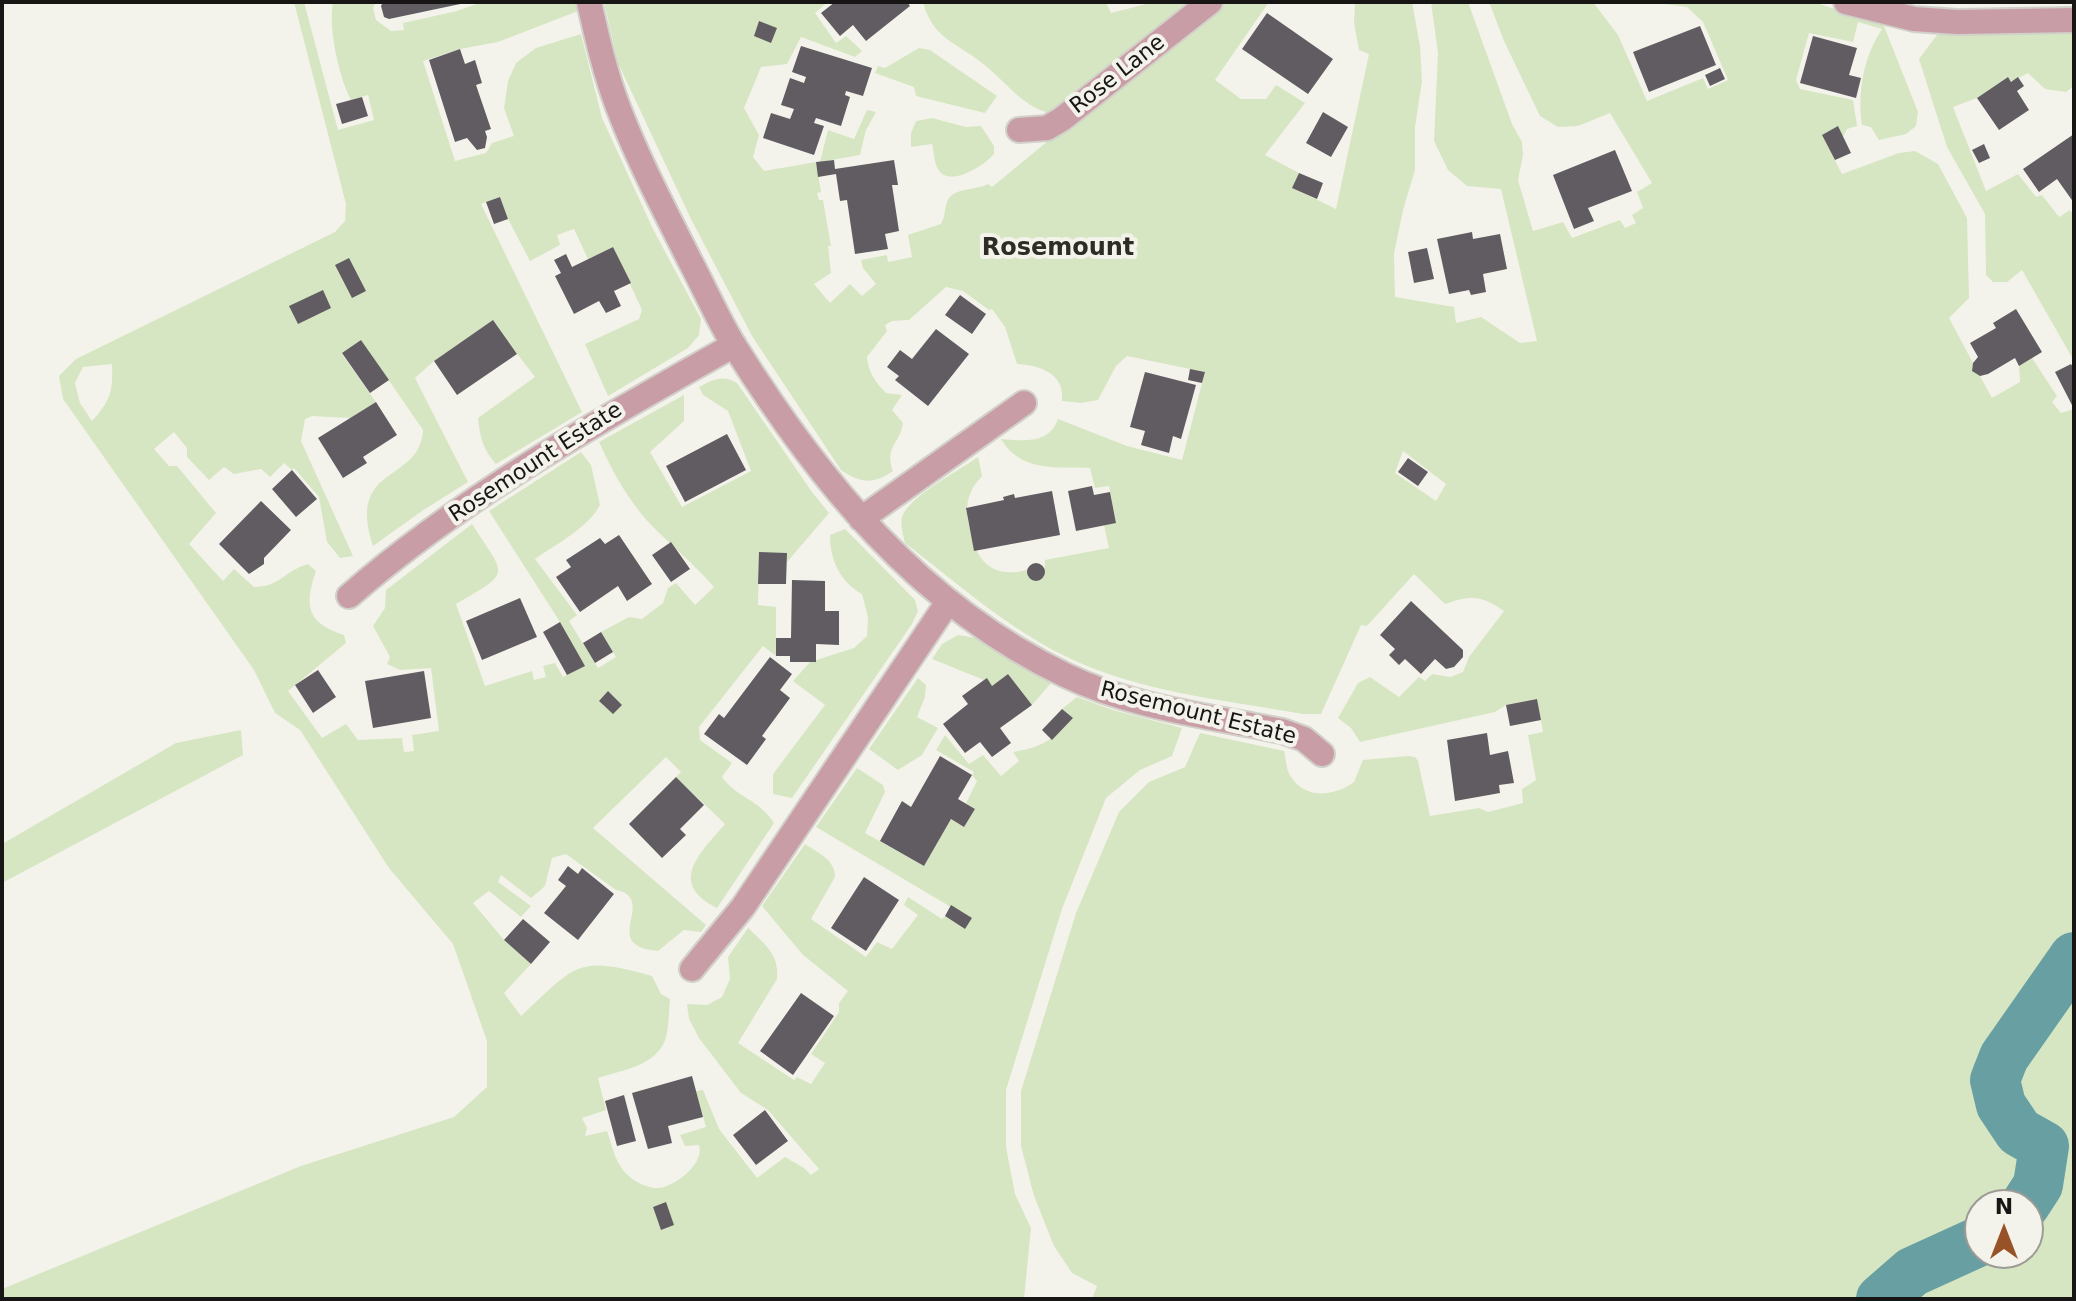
<!DOCTYPE html>
<style>
body{margin:0}
#map{position:relative;width:2076px;height:1301px;overflow:hidden;background:#f4f3eb;font-family:"DejaVu Sans",sans-serif}
canvas{display:block}
.frame{position:absolute;inset:0;border:4px solid #171614;pointer-events:none}
.north{position:absolute;left:1964px;top:1189px;width:80px;height:80px;box-sizing:border-box;background:#f4f3eb;border:2px solid #9c9b95;border-radius:50%;rotate:0deg;font-size:22px;font-weight:700;line-height:32px;text-align:center;color:#171614}
.north::after{content:'';display:block;margin:auto;width:28px;height:36px;background:#985228;clip-path:polygon(50% 0,100% 100%,50% 72%,0 100%)}
</style>
<div id="map">
<canvas width="2076" height="1301"></canvas>
<div class="frame"></div>
<div class="north">N</div>
</div>
<script>
const c = document.querySelector('canvas').getContext('2d');
c.lineJoin = 'round';
function paint(path, color) { c.fillStyle = color; c.fill(path, 'evenodd'); }
function strokePath(path, color, width, dash) { c.strokeStyle = color; c.lineWidth = width; c.lineCap = dash ? 'butt' : 'round'; c.setLineDash(dash || []); c.stroke(path); }
function write(font, color, halo, rows, align = 'center') {
  c.font = font + ' "DejaVu Sans",sans-serif'; c.lineWidth = 8; c.setLineDash([]); c.textBaseline = 'middle'; c.strokeStyle = halo; c.fillStyle = color; for (const [text, x, y, turn = 0] of rows) {
    c.save(); c.translate(x, y); c.rotate((+turn || 0) * Math.PI / 180); c.textAlign = isNaN(turn) ? turn : align; if (halo) c.strokeText(text, 0, 0); c.fillText(text, 0, 0); c.restore();
  }
}
paint(new Path2D(`
 M294 2H304L338 130 374 120 368 95 351 100C339 77 328 28 333 2L375 4 373 8 376 20 391 31 404 30 403 23 457 11 482 2H576L578 11 498 42 460 49 423 61 455 161 486 153 492 143 514 136 504 108 508 81 516 63 536 48 581 34 602 118 653 229 701 319 699 335 688 348 608 396 585 344 639 319 642 310 613 247 588 259 574 229 557 235 560 245 530 261 508 219 500 197 481 204 582 412 496 464C483 450 480 437 478 418L535 377 492 321 434 361 415 378 468 482 422 511 373 546C346 463 420 484 423 430L361 340 342 354 376 402 351 418 312 416 305 419 301 441 353 556 340 558 327 542 319 497 294 468 292 470 284 463 270 477 261 469 234 474 224 467 209 480 187 457V448L174 432 154 449 169 466H177L216 513 189 544 223 581 234 569 254 587C280 587 284 571 308 564L316 571C304 606 307 623 344 635L346 643 288 691 322 738 346 724 358 740 402 738 404 752 414 751 412 735 439 731 431 668 400 670 387 664 390 657 373 626 385 608 386 590 472 524C506 577 513 571 456 604L485 686 532 671 534 680 546 677 543 666 555 663 563 677 584 666 560 622 489 511 581 452 591 465 600 505C588 528 556 544 535 559L577 615 569 621 598 668 616 657 601 632 629 617 642 619 663 603 668 588 676 583 695 605 714 587C695 565 673 547 652 526 629 502 612 471 599 442L684 395V421L650 452 682 507 751 471 728 411 703 395 699 387C713 380 722 374 737 383L812 492 829 513 787 562 786 553H759L758 605 776 607V656L763 646 699 727 700 740 732 763 722 777C737 798 759 799 774 823L717 908C667 883 700 853 725 824L676 777 681 772 666 757 593 828 706 925 701 932 684 930 658 951C650 950 640 949 634 943 619 929 650 897 616 890L566 854 552 858 545 886 531 898 501 875 498 882 531 906 521 917 489 891 473 903 504 940 531 964 504 993 521 1016C575 966 576 954 652 976L661 994 670 999C669 1011 669 1026 666 1037 658 1066 622 1070 598 1078L606 1110 582 1118 587 1128 585 1136 607 1131C611 1142 614 1157 621 1167 627 1178 646 1189 659 1188 676 1186 705 1163 699 1145L685 1146 680 1135 706 1127 696 1091 703 1090 719 1129 757 1178 785 1157 804 1168 811 1175 819 1169 768 1110 741 1093 699 1038 689 1019 687 1004 707 1005 722 997 730 979 728 957 748 928C764 943 780 955 777 979L738 1043 794 1080 797 1077 811 1084 825 1063 811 1054 839 1012V1003L848 991 803 955 762 906 805 844C818 853 835 859 835 877L811 919 866 957 877 942 892 949 918 915 904 905 908 897 942 919 945 916 965 929 971 919 816 827 857 768 883 785 885 792 865 833 924 866 951 819 964 827 975 809 966 803 977 781 972 775 974 772 936 750 945 735 969 764 983 755 1001 776 1019 761 1013 752C1043 747 1051 741 1072 718L1062 709 1077 697 1113 710 1182 728 1172 756 1140 770 1106 798 1062 909 1006 1090V1147L1015 1194 1031 1228 1024 1299H2V1289L301 1166 454 1117 487 1087V1041L453 944 389 868 300 730 275 713 254 670 63 399 59 376 76 359 335 232 345 221 346 204ZM112 364C113 391 111 400 92 421L80 403 75 383 83 367Z
 M604 2H828L815 13 836 43 846 36 862 51 855 57 801 37 787 64 761 67 744 108 759 135 753 157 764 171 816 162 821 192 817 193 819 200H823L831 246H828L831 273 814 284 830 303 850 284 862 296 876 284 863 268 861 260 887 255 888 262 912 257 908 235 941 224C946 216 944 205 949 198 957 188 976 190 988 184L992 187 1217 2H1269L1215 80 1241 99H1266L1276 85 1305 103 1265 155 1299 173 1293 188 1336 209 1369 54 1359 50 1354 23 1355 2H1412L1420 46 1422 81 1415 127V170L1403 210 1394 254 1395 297 1454 307 1456 323 1481 317 1520 343 1537 341 1501 189 1467 186 1448 170 1434 141 1438 53 1431 2H1468L1512 124 1522 142 1523 155 1518 180 1533 231 1563 222 1572 238 1620 220 1625 228 1636 223 1632 215 1643 208 1637 192 1652 183 1610 113 1578 126 1558 127 1540 116 1504 41 1489 2H1593L1618 35 1647 101 1703 78 1708 89 1728 80 1703 22 1687 7 1651 2H1814L1884 26 1918 112 1916 126 1906 134 1879 140 1871 127 1862 125C1857 92 1864 56 1882 29L1858 22 1853 42 1809 33 1796 80 1800 89 1853 100 1857 126 1847 129 1843 137 1838 127 1822 135 1842 174 1899 153 1915 151 1938 164 1967 218 1969 298 1949 318 1973 363 1972 371 1980 376 1992 398 2020 382 2019 366 2032 358 2057 396 2052 402 2061 413 2074 409V1299H1092L1097 1286 1072 1273 1054 1246 1034 1196 1021 1146V1091L1076 913 1119 812 1149 782 1185 767 1200 733 1284 751C1286 759 1286 770 1291 777 1306 800 1335 796 1354 782L1363 760 1408 756 1415 757 1418 761 1430 816 1479 808 1488 812 1523 803 1522 789 1536 780 1528 735 1543 732 1537 699 1506 705 1495 712 1360 742 1351 728 1338 718 1358 683 1370 677 1399 697 1419 677 1425 681 1432 674 1450 677 1463 672 1469 657 1504 611C1482 595 1470 595 1445 604L1414 574 1367 626 1361 625 1321 714H1303C1224 700 1137 692 1065 656 1006 627 957 583 905 543 903 534 900 525 902 517 908 497 960 470 978 457L982 476C978 481 973 486 971 492 965 505 967 516 970 529 976 561 992 579 1027 570L1033 580H1039L1044 576 1045 560 1109 548 1104 525 1116 522 1109 486 1095 488 1090 468C1056 467 1020 472 1001 439 1024 441 1049 444 1058 419L1127 446 1182 460 1205 372 1127 356 1116 366 1098 400 1081 403 1062 401C1065 373 1039 365 1017 364L1005 327 992 309 989 310 963 291 946 287 909 320 892 321 885 325 887 331 867 357C868 372 876 383 886 393L902 395 892 410 903 423C900 445 884 446 893 471 873 485 860 483 841 470L752 336 691 219 618 63ZM1403 451 1446 484 1436 501 1395 473ZM1980 1205H2028V1253H1980Z
 M923 2H1106L1111 13 1154 2H1200L1058 115C1024 109 1012 88 987 67 961 44 933 41 923 2Z
 M2074 29V86L2066 92 2045 89 2028 73 2011 82 2008 77 1977 98 1953 107 1986 191 2018 174 2036 197 2042 195 2059 217 2070 210 2074 215V361L2022 270 2007 282H1993L1986 275 1985 214 1947 147 1919 59 1937 35 1963 31Z
 M919 48 930 50 997 96 985 113 916 96 914 87 875 73 878 66 885 68Z
 M867 110 876 112 866 130 860 155 820 162 828 130 854 139Z
 M932 118 966 127 981 126 994 146V154C985 165 949 189 938 169 934 163 934 151 932 144L911 147V133L916 121Z
 M845 529 915 600 918 611 912 624 792 798 773 794V774L825 705 793 681 810 662 854 648 867 636 868 617 862 594C839 581 830 559 830 535Z
 M958 635 976 638 1051 683 1032 705 1008 674 992 686 987 678 984 680 932 659 942 644Z
 M918 678 926 685 925 697 917 717 938 728 922 755 898 770 869 749Z
 M241 730 243 755 2 883V844L176 743Z`), '#d6e6c2');
strokePath(new Path2D(`
 M2025 1205 2038 1185 2044 1146 2019 1132 2001 1105 1995 1080 2004 1057 2074 957
 M1881 1299 1912 1272 1980 1241`), '#689fa2', 50);
paint(new Path2D(`
 M383 2H465V3L389 19 384 17 381 6Z
 M835 2H907L910 6 866 41 853 25 840 36 821 13Z
 M1267 13 1333 59 1308 94 1242 49Z
 M759 21 777 28 771 43 754 36Z
 M1700 26 1716 65 1649 92 1633 52Z
 M1813 36 1857 48 1849 75 1861 78 1856 98 1800 83Z
 M801 46 872 68 863 96 846 91 845 95 850 97 841 126 816 118 814 123 824 126 814 155 763 138 771 113 790 119 794 109 781 105 790 78 804 83 806 77 792 72Z
 M460 49 465 64 475 60 482 83 476 85 491 129 485 131 487 137 485 148 477 150 467 138 455 142 429 60Z
 M1720 68 1725 79 1710 86 1705 75Z
 M2008 77 2011 82 2018 77 2024 86 2017 91 2029 110 1999 130 1977 98Z
 M362 97 368 116 342 124 336 104Z
 M1323 112 1348 127 1331 157 1306 143Z
 M1838 126 1851 153 1835 160 1822 135Z
 M2074 134V203L2057 179 2039 192 2023 169Z
 M1984 144 1990 158 1979 163 1972 150Z
 M1615 150 1632 191 1588 208 1594 221 1574 229 1553 175Z
 M834 160 835 169 894 160 898 185H892L899 231 885 234 888 249 855 254 847 200 840 201 836 174 818 177 816 162Z
 M1299 173 1323 183 1317 199 1292 188Z
 M500 197 508 219 494 224 486 202Z
 M1472 232 1473 239 1500 234 1507 269 1483 274 1486 292 1471 295 1469 290 1449 294 1437 239Z
 M613 247 631 283 614 291 621 306 606 313 599 301 574 314 555 276 561 273 554 260 566 254 572 267Z
 M1427 248 1434 279 1414 283 1408 252Z
 M349 258 366 291 352 298 335 265Z
 M323 290 331 308 298 324 289 306Z
 M960 295 986 314 972 334 945 315Z
 M2016 309 2042 352 2019 366 2015 358 1988 374 1980 376 1972 371 1973 363 1978 357 1970 343 1996 328 1993 323Z
 M493 320 517 354 457 395 434 361Z
 M936 329 969 354 928 406 895 380 899 376 887 367 900 350 912 359Z
 M361 340 389 380 370 393 342 353Z
 M2071 364 2074 369V409L2055 372Z
 M1190 369 1205 372 1202 383 1188 380Z
 M1145 372 1196 385 1181 439 1173 436 1169 453 1141 445 1145 431 1130 427Z
 M376 402 397 435 363 457 367 463 343 478 318 438Z
 M727 434 746 470 685 502 666 466Z
 M1408 458 1428 472 1418 486 1398 472Z
 M292 470 317 499 296 517 272 489Z
 M1092 486 1094 495 1110 492 1116 523 1076 531 1068 491Z
 M1052 491 1060 535 974 551 966 508 1004 500 1003 497 1014 494 1015 498Z
 M261 501 291 530 264 558V564L249 574 219 544Z
 M619 535 652 584 627 601 618 586 580 612 556 577 571 567 566 560 600 538 605 544Z
 M671 542 690 569 671 582 652 555Z
 M759 552 787 553 786 584H758Z
 M1027 572a9 9 0 1 1 18 0a9 9 0 1 1-18 0Z
 M792 580 825 581V611H839V645L816 644V662H790V656H776V638H791Z
 M520 598 537 637 482 660 466 621Z
 M1411 601 1463 650V657L1454 667 1446 669 1435 659 1421 674 1405 659 1399 665 1389 655 1395 649 1380 635Z
 M560 622 585 666 567 675 543 632Z
 M601 632 613 652 595 663 583 643Z
 M770 657 792 674 780 690 790 698 762 736 766 739 747 765 704 734 719 714 724 718Z
 M318 670 336 697 313 713 295 685Z
 M424 671 431 718 373 728 365 681Z
 M1008 674 1032 705 1000 728 1011 743 992 757 980 742 965 753 943 724 968 704 962 696 984 680 987 678 992 686Z
 M608 691 622 705 613 714 599 701Z
 M1537 699 1541 720 1510 726 1506 705Z
 M1062 709 1073 718 1052 740 1042 730Z
 M1487 733 1490 755 1508 751 1514 783 1499 785 1500 793 1455 801 1447 740Z
 M940 756 972 775 958 799 975 809 964 827 951 819 924 866 880 841 902 801 911 807Z
 M676 777 704 805 680 829 686 835 662 858 629 824Z
 M568 866 578 874 582 868 614 894 578 940 544 913 566 886 558 880Z
 M864 877 899 900 866 951 831 928Z
 M951 905 972 918 965 929 945 916Z
 M523 919 550 942 531 964 504 940Z
 M801 993 834 1016 793 1075 760 1051Z
 M692 1076 703 1117 668 1126 672 1143 648 1149 632 1093Z
 M624 1095 636 1141 617 1146 605 1101Z
 M765 1110 788 1141 756 1165 733 1135Z
 M666 1202 674 1225 661 1230 653 1207Z`), '#615c62');
const minor = new Path2D(`
 M589 2C597 37 605 73 618 107 638 160 665 211 690 261 705 289 718 320 735 347 819 481 919 605 1065 675 1133 708 1209 716 1282 731L1304 739 1322 754
 M1846 2 1914 19 1957 22 2074 20
 M1019 130 1047 128 1062 119 1210 2
 M861 519 1024 403
 M349 596C464 495 601 420 734 345
 M692 969 743 907 948 602`);
strokePath(minor, '#d1d0c9', 28);
strokePath(minor, '#c99da6', 24);
write('22px', '#171614', '#f4f3eb', [
 ["Rose Lane",1118,75,-38],
 ["Rosemount Estate",536,463,-33],
 ["Rosemount Estate",1198,714,14]
]);
write('bold 24px', '#2d2c25', '#f4f3eb', [
 ["Rosemount",1058,249]
]);
</script>
